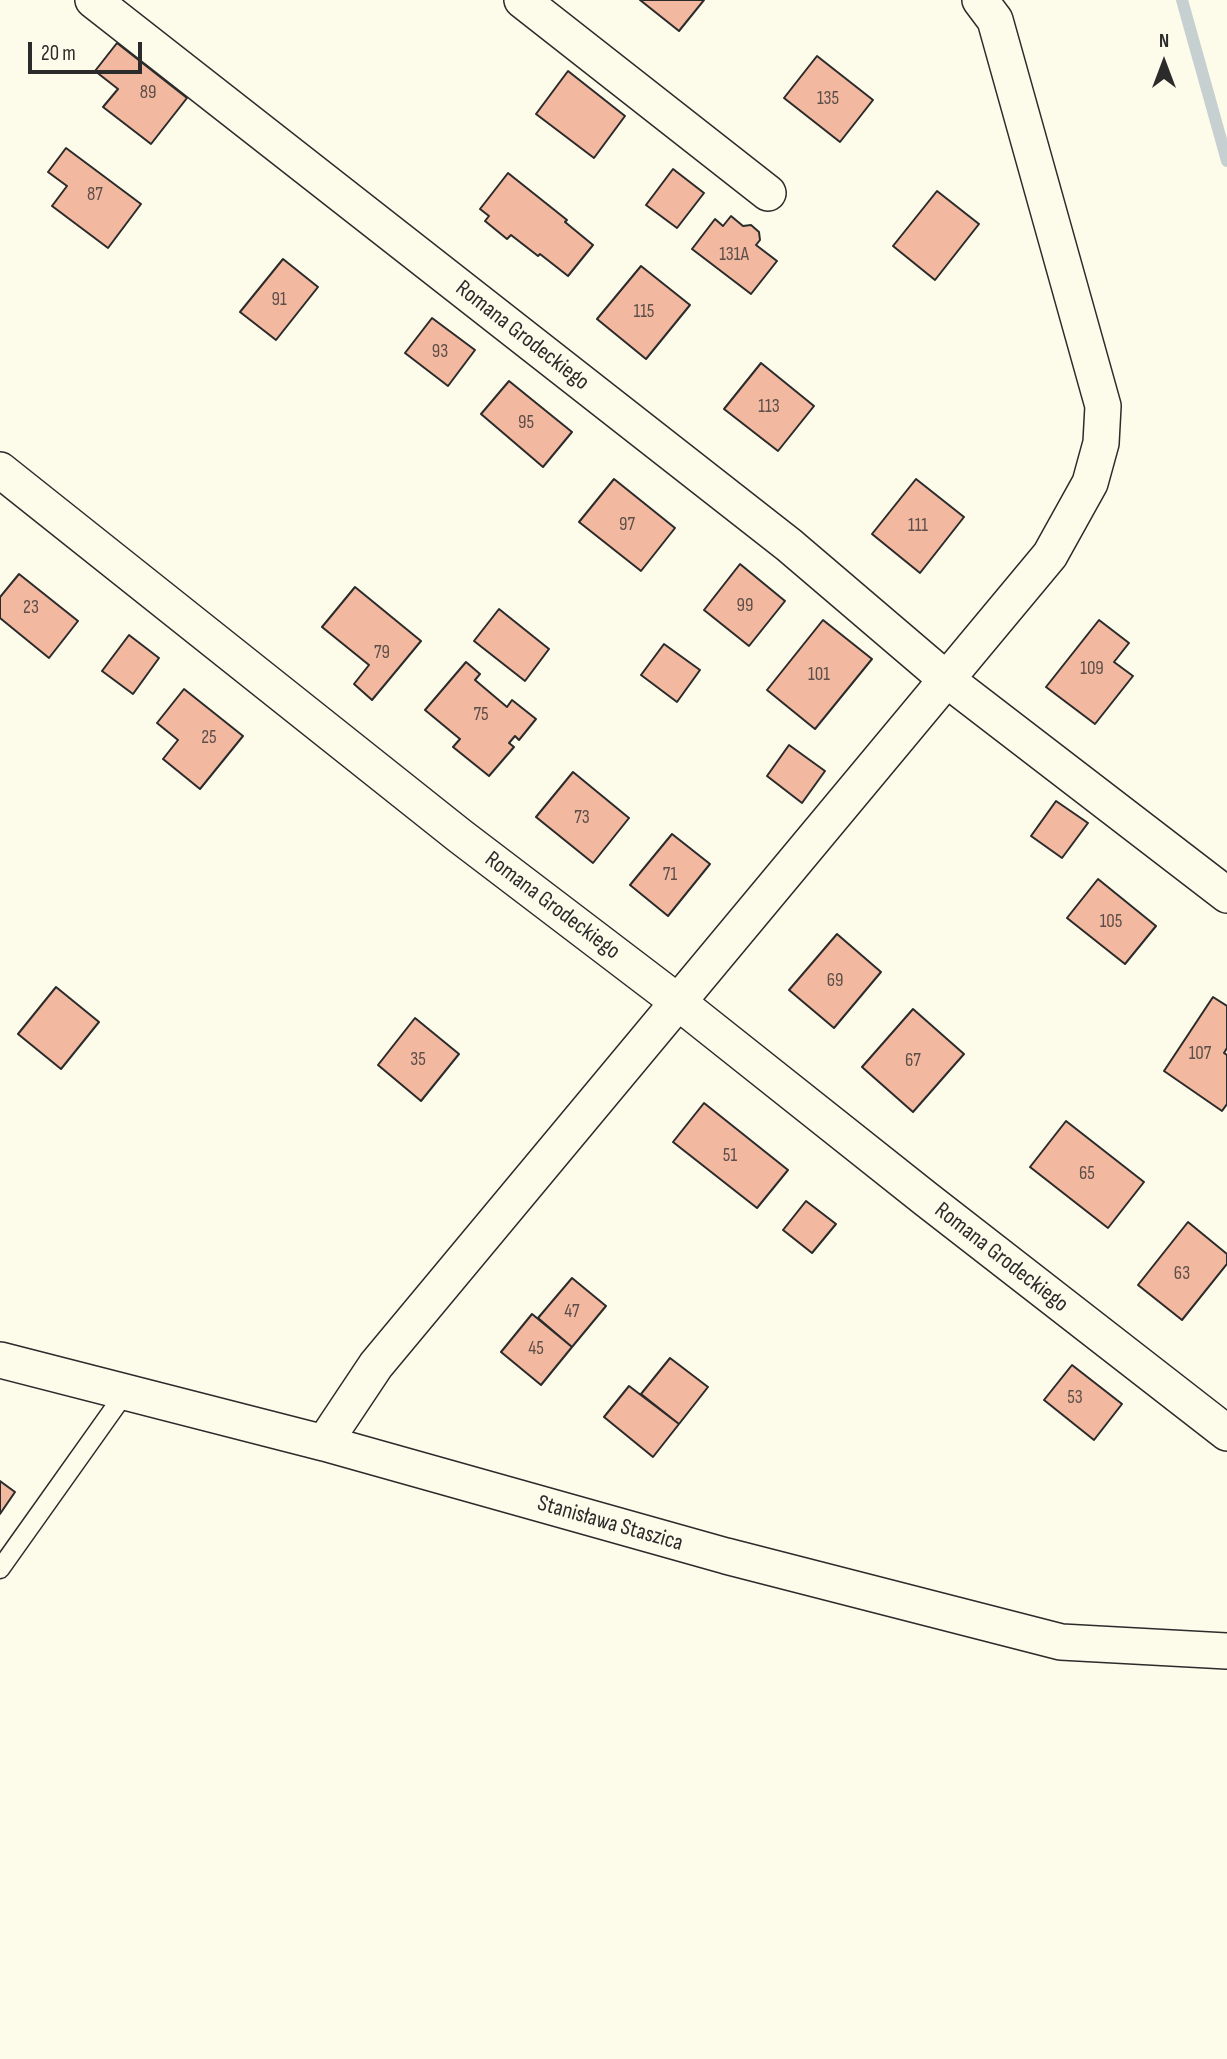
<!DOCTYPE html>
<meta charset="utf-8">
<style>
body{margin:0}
#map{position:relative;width:1227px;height:2059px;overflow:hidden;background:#fdfbea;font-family:"Sofia Sans Condensed",sans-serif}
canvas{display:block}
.north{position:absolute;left:1129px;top:28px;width:70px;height:70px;-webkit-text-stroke:5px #fdfbea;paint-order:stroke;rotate:0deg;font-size:19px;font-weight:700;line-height:28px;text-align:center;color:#2b2b2b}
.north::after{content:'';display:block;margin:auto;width:24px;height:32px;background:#2b2b2b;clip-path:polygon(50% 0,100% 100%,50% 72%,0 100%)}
.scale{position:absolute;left:28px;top:42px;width:114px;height:32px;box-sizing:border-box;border:4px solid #2b2b2b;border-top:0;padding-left:9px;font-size:21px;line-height:24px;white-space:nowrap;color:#2b2b2b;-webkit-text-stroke:5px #fdfbea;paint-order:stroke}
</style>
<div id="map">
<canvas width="1227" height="2059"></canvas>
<div class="north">N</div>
<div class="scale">20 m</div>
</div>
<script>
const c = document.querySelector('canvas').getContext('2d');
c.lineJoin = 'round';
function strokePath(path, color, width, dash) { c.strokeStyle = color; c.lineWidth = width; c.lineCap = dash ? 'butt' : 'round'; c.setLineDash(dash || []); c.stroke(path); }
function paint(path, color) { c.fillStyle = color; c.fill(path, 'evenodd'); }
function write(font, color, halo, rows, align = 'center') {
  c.font = font + ' "Sofia Sans Condensed",sans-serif'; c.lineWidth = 5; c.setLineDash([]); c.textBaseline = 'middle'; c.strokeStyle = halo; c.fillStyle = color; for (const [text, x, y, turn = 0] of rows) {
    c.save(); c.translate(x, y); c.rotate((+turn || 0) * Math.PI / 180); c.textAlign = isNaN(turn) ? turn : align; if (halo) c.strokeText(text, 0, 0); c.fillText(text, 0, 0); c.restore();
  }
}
strokePath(new Path2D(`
 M1182 0 1227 161`), '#c7d0d0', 12);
const building = new Path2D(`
 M640 0H704L679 31Z
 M117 43 187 98 151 144 103 107 118 89 95 71Z
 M817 56 873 100 840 142 784 98Z
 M568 71 625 116 594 158 536 114Z
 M66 148 141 204 108 248 52 206 67 186 48 172Z
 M673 169 704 193 677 228 646 205Z
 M508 173 567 220 565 222 593 245 568 276 540 254 538 256 511 235 507 239 485 221 489 216 480 209Z
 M937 191 979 224 935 280 893 246Z
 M731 216 743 226 751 225 759 232 760 240 756 245 777 261 751 294 692 249 715 219 723 226Z
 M283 259 318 287 276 340 240 312Z
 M641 266 690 305 646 359 597 319Z
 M432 318 475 350 448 386 405 353Z
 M761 363 814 406 778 451 724 409Z
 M509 381 572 432 543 467 481 414Z
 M614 479 675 528 641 571 579 522Z
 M916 479 964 517 920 573 872 534Z
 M740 564 785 601 749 646 704 610Z
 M19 574 78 621 49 658 0 618V597Z
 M355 587 421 641 372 700 354 684 369 665 322 627Z
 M499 609 549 649 525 681 474 641Z
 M823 620 872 659 815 729 767 690Z
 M1099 620 1129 643 1114 662 1133 676 1095 724 1046 687Z
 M129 635 159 658 133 694 102 671Z
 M664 644 700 670 677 702 641 675Z
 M466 662 480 674 475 680 507 707 512 700 536 719 519 740 515 736 509 743 514 747 489 776 453 747 460 739 425 710Z
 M184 689 243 736 200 789 163 759 178 740 157 723Z
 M789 745 825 771 802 803 767 776Z
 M573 772 629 818 593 863 536 817Z
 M1056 801 1088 823 1062 858 1031 836Z
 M672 834 710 864 668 916 630 885Z
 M1098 879 1156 926 1125 964 1067 918Z
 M837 934 881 972 834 1028 789 990Z
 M56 987 99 1022 61 1069 18 1034Z
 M1213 997 1227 1006V1048L1224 1053 1227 1055V1104L1222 1111 1164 1071Z
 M913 1009 964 1054 913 1112 862 1067Z
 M415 1018 459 1054 421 1101 378 1065Z
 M704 1103 788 1170 757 1208 673 1142Z
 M1066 1121 1144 1182 1108 1228 1030 1167Z
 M806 1201 836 1224 812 1253 783 1230Z
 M1188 1222 1227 1254V1264L1182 1320 1138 1285Z
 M572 1278 606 1306 572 1347 538 1318Z
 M532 1314 572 1347 541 1385 501 1352Z
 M670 1358 708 1387 679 1424 641 1394Z
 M1072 1365 1122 1404 1094 1440 1044 1400Z
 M629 1386 679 1424 653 1457 604 1417Z
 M0 1481 15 1492 0 1514Z`);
paint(building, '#f2b8a0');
strokePath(building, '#2b2b2b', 2);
const lane = new Path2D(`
 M0 1569 125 1393`);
const street = new Path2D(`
 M93 0 789 545 946 679 1227 895
 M522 0 768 193
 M0 470 460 836 678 1002 926 1199 1227 1433
 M0 1360 324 1443 726 1556 1061 1642 1227 1651
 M324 1443 376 1365 1050 555 1090 483 1101 443 1103 406 995 20 980 0`);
strokePath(lane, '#2b2b2b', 21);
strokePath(street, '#2b2b2b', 38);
strokePath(lane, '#fdfbea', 18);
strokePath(street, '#fdfbea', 35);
write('19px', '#5d4e48', null, [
 ["89",148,93],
 ["135",828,99],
 ["87",95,195],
 ["131A",734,255],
 ["91",279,300],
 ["115",644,312],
 ["93",440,352],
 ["113",769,407],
 ["95",526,423],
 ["97",627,525],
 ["111",918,526],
 ["99",745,606],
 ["23",31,608],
 ["79",382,653],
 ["109",1092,669],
 ["101",819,675],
 ["75",481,715],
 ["25",209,738],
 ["73",582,818],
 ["71",670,875],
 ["105",1111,922],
 ["69",835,981],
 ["107",1200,1054],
 ["35",418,1060],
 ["67",913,1061],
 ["51",730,1156],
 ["65",1087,1174],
 ["63",1182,1274],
 ["47",572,1312],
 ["45",536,1349],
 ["53",1075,1398]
]);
write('23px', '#2b2b2b', '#fdfbea', [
 ["Romana Grodeckiego",522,336,38],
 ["Romana Grodeckiego",552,906,37],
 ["Romana Grodeckiego",1001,1258,38],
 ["Stanisława Staszica",610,1524,16]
]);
</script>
